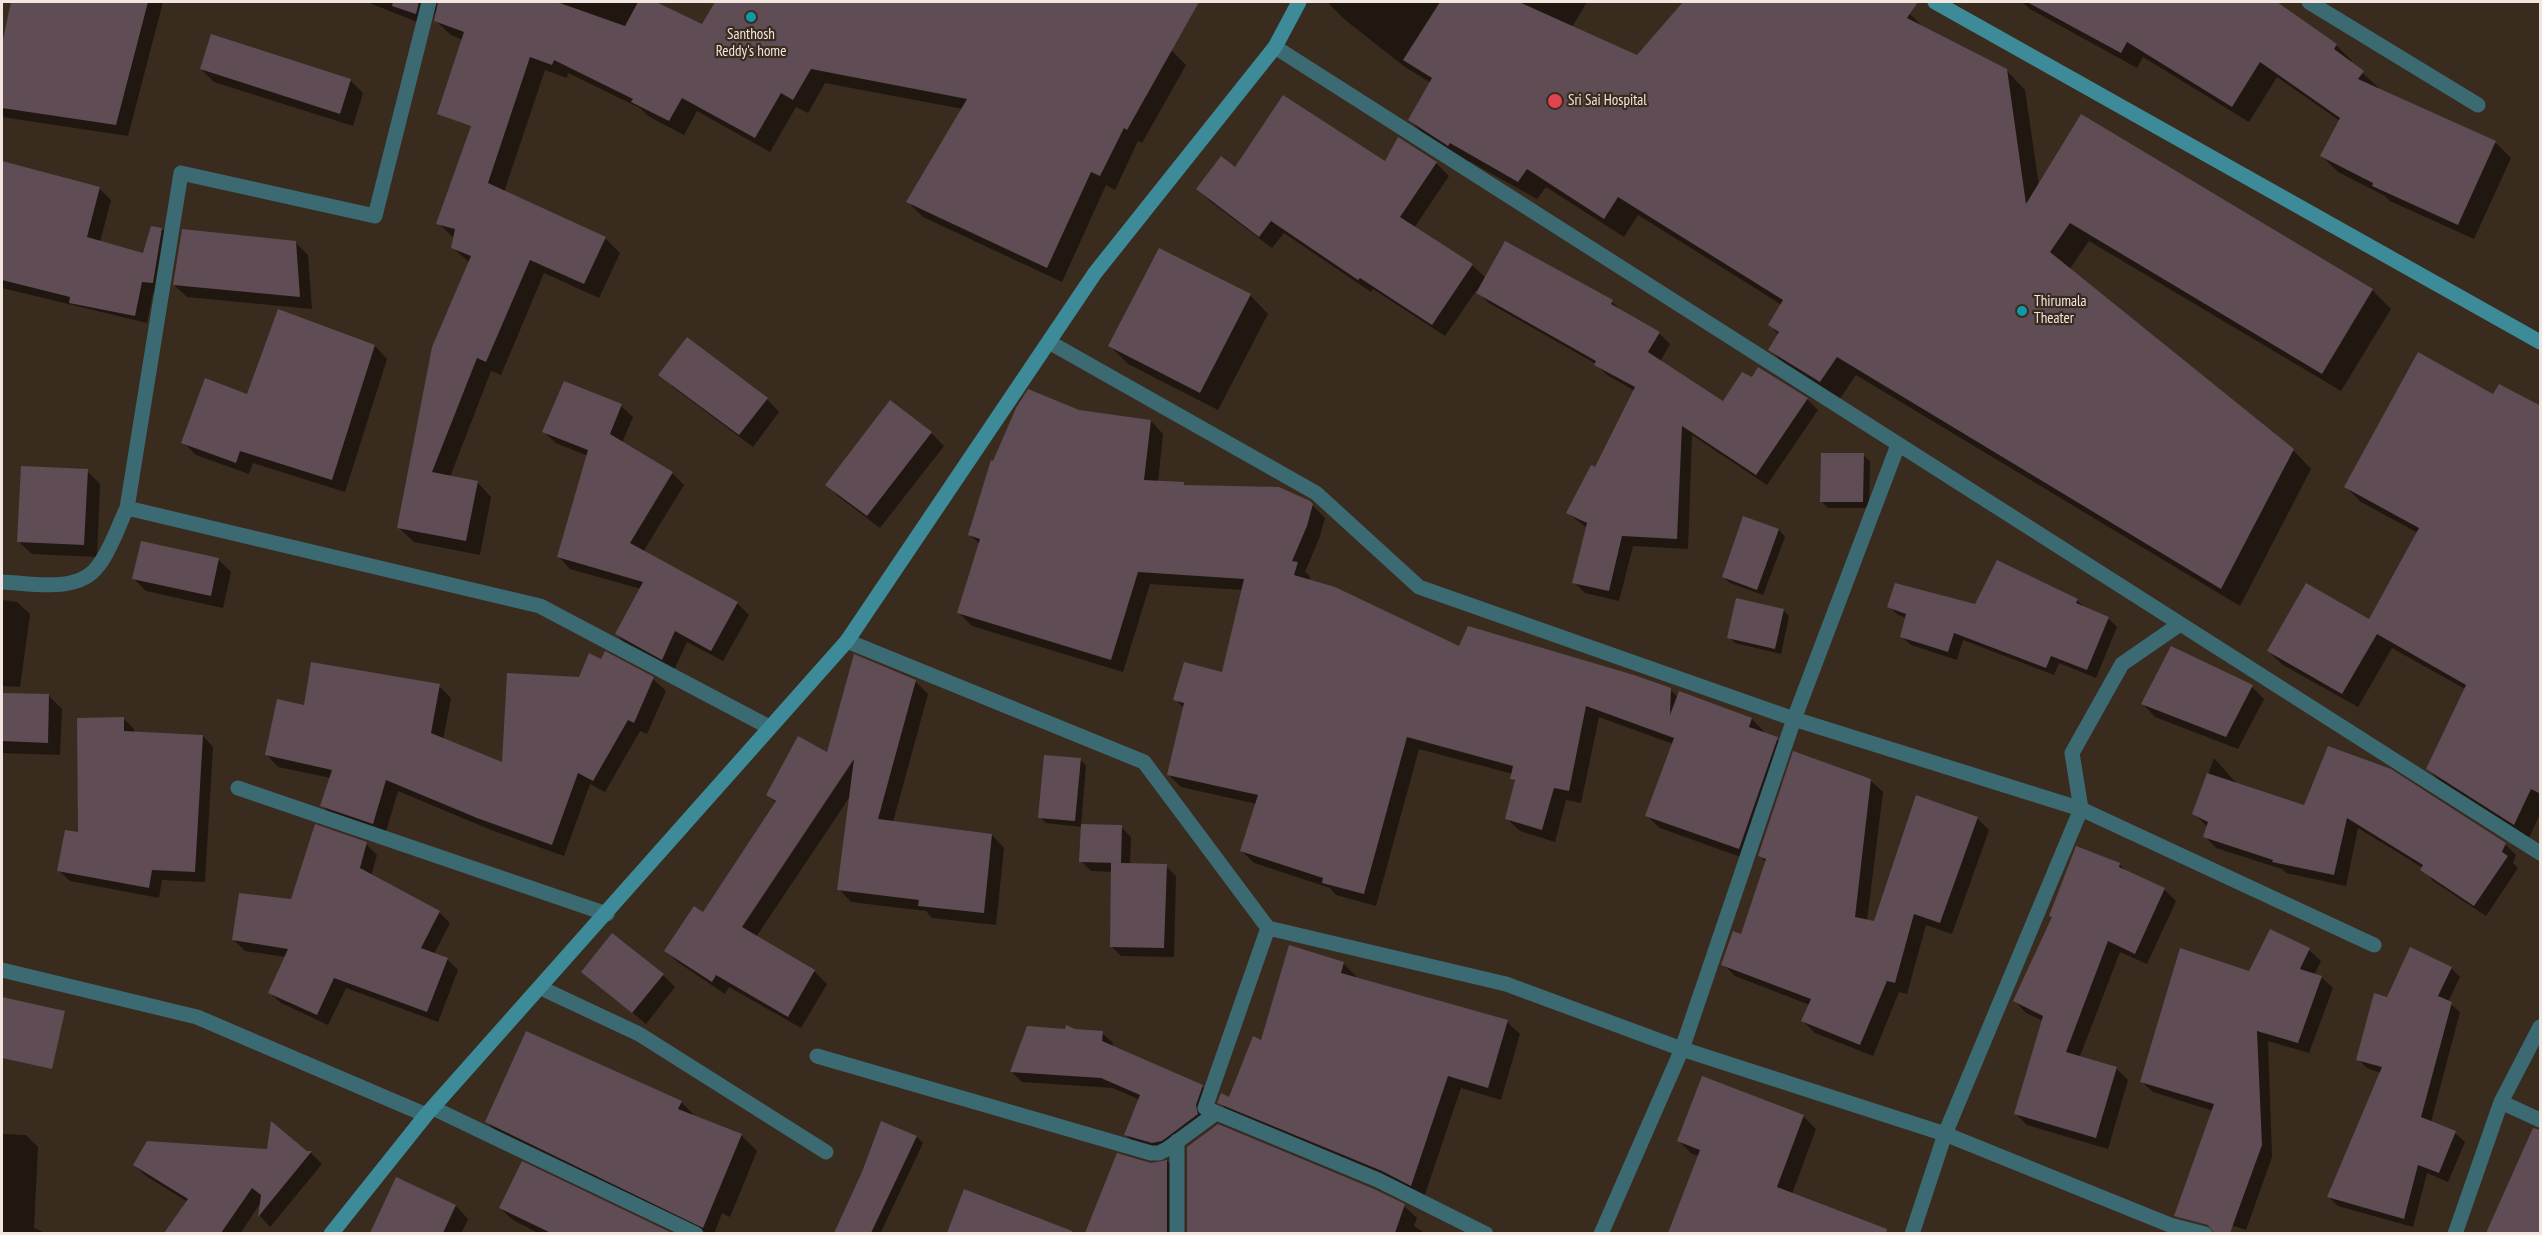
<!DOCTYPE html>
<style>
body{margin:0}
#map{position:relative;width:2542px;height:1235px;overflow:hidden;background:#3a2b1f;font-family:"PT Sans Narrow",sans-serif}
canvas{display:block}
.frame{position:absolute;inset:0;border:3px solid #f1e7e0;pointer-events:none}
</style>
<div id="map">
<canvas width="2542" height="1235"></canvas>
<div class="frame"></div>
</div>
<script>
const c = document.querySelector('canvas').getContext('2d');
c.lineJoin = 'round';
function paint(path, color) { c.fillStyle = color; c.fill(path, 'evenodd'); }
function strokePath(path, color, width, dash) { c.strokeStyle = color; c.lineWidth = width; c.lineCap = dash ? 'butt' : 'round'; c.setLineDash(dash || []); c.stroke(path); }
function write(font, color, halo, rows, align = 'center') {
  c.font = font + ' "PT Sans Narrow",sans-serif'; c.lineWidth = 4.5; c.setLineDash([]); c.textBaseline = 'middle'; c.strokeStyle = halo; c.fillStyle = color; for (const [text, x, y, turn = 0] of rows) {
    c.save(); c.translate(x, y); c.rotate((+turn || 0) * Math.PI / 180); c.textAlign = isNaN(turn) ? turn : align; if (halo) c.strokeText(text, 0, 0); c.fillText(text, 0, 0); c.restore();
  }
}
paint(new Path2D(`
 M13 2H163L128 136 2 117V51Z
 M367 2H652L703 26 717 2H833L894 36 916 2H1171L1162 47 1171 50 1186 65 1142 143 1138 141 1115 190 1106 185 1062 282 923 217 908 202 963 109 825 83 808 113 796 107 770 152 697 111 684 135 648 116 640 108 568 73 567 78 545 70 504 192 605 238 620 253 599 298 544 273 501 375 491 371 450 477 477 482 491 497 480 555 414 542 399 528 470 263 453 248 455 239 438 223 492 72 463 40 451 35 436 21 437 12H435L430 27Z
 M1327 2H1587L1572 27 1638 57 1685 2 1728 39 1761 13 1769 2H1892L1910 14 1925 29 2006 70 2025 90 2039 186 2372 290 2391 309 2341 391 2089 241 2069 270 2293 450 2311 469 2240 606 1856 375 1839 400 1789 368 1770 350 1779 335 1770 325 1782 305 1638 215 1624 237 1546 187 1537 199 1469 161 1467 163 1428 139 1410 120 1431 83 1405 67 1344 19Z
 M2022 2H2275L2336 45 2352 61 2351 63 2379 88 2378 90 2495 142 2511 158 2474 239 2390 201 2385 196 2338 172 2322 156 2340 121 2277 77 2249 122 2143 57 2137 68 2030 9Z
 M212 36 351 81 363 93 353 126 214 82 201 69Z
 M2 162 99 188 111 200 100 242 144 255 162 229 173 240 164 294 153 293 147 323 2 288Z
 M1385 163H1436L1449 176 1414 228 1472 265 1486 278 1612 302 1624 313 1659 333 1670 344 1660 362 1723 403 1753 379 1759 369 1808 400 1818 410 1767 485 1692 435 1688 549 1633 546 1619 601 1585 593 1574 582 1587 528 1568 513 1596 469 1635 391 1607 375 1596 364 1489 303 1476 291 1445 336 1373 289 1371 292 1284 233 1272 248 1211 202 1198 189 1236 169Z
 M295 242 308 255 312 309 187 297 174 285Z
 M1250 295 1268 314 1218 410 1128 364 1110 346Z
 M375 346 387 359 345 492 253 463 249 474 196 455 183 442 247 396Z
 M660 374 767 399 779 412 753 447 673 387Z
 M2494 396 2540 408V814L2529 838 2442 783 2427 768 2465 689 2392 648 2358 707 2283 665 2268 651 2370 621 2418 533 2361 502 2346 487Z
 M621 406 633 417 622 443 672 473 684 485 643 552 737 603 749 615 723 661 687 642 674 670 628 646 616 634 641 589 570 569 559 557 588 456 556 443 544 432Z
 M1079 412 1151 421 1163 434 1158 482 1309 502 1325 518 1319 539 1305 572 1310 576 1309 581 1460 648 1670 690 1678 697 1680 693 1752 719 1764 732 1763 734 1777 739 1789 751 1752 861 1660 828 1647 816 1673 744 1599 717 1581 803 1566 800 1555 842 1520 831 1507 819 1516 782 1512 778 1513 774 1419 749 1376 906 1336 895 1330 888 1254 863 1241 850 1257 804 1181 787 1168 774 1184 708 1175 699 1223 674 1243 590 1150 584 1123 672 972 626 959 613 980 544 970 535Z
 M931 433 944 446 880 528 839 497 827 485Z
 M1863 455 1870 461 1869 508H1828L1822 502Z
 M87 471 100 484 97 557 32 554 19 542Z
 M1744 518 1779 530 1785 537 1763 595 1730 583 1724 577Z
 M219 560 231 572 223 608 146 591 133 578Z
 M2 600 17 602 30 614 20 687 2 686Z
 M2077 600 2086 609 2108 618 2117 627 2096 678 2059 663 2054 675 1963 640 1957 660 1911 645 1902 637 1906 618 1898 615 1889 606H1976Z
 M1783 610 1789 616 1781 654 1735 643 1729 637Z
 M606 654 653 679 666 691 647 734 640 731 605 792 590 784 564 856 491 830 398 791 385 835 334 818 322 805 331 778 278 767 266 754 305 707 439 686 451 698 443 740 503 765 580 678 602 661Z
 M915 681 928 694 893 822 992 835 1004 848 996 925 932 918 926 911 851 902 839 889 851 795 756 937 814 971 827 984 801 1028 729 987 725 994 679 963 666 951 704 914 776 803 767 794 828 754Z
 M2252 687 2264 699 2238 749 2155 717 2143 704Z
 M2 694 49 696 62 709 60 755 2 753Z
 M123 718 134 729V733L203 736 213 747 205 882 162 880 159 898 70 881 59 871 80 834Z
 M2214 758 2238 785 2305 807 2505 844 2516 855 2513 863 2518 868 2486 916 2433 881 2423 868 2358 828 2346 886 2286 873 2282 869 2216 848 2205 836 2208 827 2194 814Z
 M1080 759 1086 766 1081 825 1121 827 1131 837 1130 865 1166 866 1176 876 1174 957 1121 956 1111 946 1113 872 1091 871 1081 861 1082 827 1046 823 1040 817Z
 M1870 780 1883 792 1867 921 1875 923 1977 818 1989 830 1952 934 1926 925 1907 994 1899 992 1873 1056 1815 1033 1803 1021 1810 1005 1735 976 1723 964 1742 936 1766 862 1760 856Z
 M366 844 377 855 371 876 439 912 450 923 434 954 447 959 458 970 438 1022 346 988 328 1025 281 1003 270 993 286 957 245 951 234 940 292 901Z
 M2119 864 2127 872 2164 889 2176 901 2147 964 2120 952 2080 1056 2116 1068 2128 1080 2108 1149 2027 1125 2015 1113 2043 1021 2026 1013 2015 1001 2053 918Z
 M2270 931 2309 950 2321 961 2314 975 2321 977 2333 988 2309 1053 2268 1041 2272 1157 2246 1230 2193 1212 2213 1111 2153 1092 2141 1081 2250 973Z
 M1343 963 1356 976 1355 979 1507 1022 1520 1034 1501 1100 1461 1088 1424 1197 1232 1115 1219 1102 1230 1099 1262 1042Z
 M2451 968 2460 977 2448 1002 2460 1012 2431 1122 2455 1133 2465 1142 2448 1182 2427 1173 2413 1227 2338 1206 2329 1197 2381 1073 2367 1068 2358 1059 2388 999Z
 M583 972 663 975 675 987 646 1024Z
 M1075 1031 1102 1033 1113 1043 1112 1047 1202 1086 1213 1097 1208 1125 1173 1151 1136 1145 1126 1135 1140 1100 1113 1088 1022 1082 1011 1071Z
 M681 1102 697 1118 741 1135 757 1151 730 1217 722 1213 714 1234H703L503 1138 487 1122Z
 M1803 1116 1816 1129 1792 1194 1883 1234H1670L1699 1156 1692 1154 1679 1141Z
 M882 1123 917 1137 923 1143 880 1234H835L863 1172Z
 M272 1124 306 1152 311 1153 322 1164 270 1227 260 1216 261 1202 240 1234H201L188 1225V1228L195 1234 188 1229 177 1218 188 1202 146 1176 134 1165 148 1143 268 1150Z
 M2 1134 26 1135 38 1147 34 1228 48 1234H2Z
 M1118 1155 1151 1164 1167 1161 1179 1174V1234H1087Z
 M522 1163 669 1234H540L513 1220 500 1208Z
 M397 1179 456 1206 468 1219 461 1234H372Z
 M965 1191 1074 1234H948Z
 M1404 1206 1417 1218 1414 1226 1426 1234H1239L1201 1216Z`), '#0007');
paint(new Path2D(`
 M11 2H148L116 125 2 108V44Z
 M393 2H419L416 14 392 6Z
 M438 2H557L625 26 638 2H656L702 24 715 2H1199L1127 130 1124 128 1100 176 1091 172 1047 268 906 202 967 99 811 69 793 100 781 93 755 138 682 98 669 121 631 102 633 99 554 60 552 65 530 57 488 183 606 237 584 284 530 260 486 362 477 358 432 472 478 481 466 541 397 528 432 347 471 256 451 248 455 229 436 224 471 126 437 114 464 32 434 21Z
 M1440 2H1519L1637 55 1683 2H1918L1907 18 2007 69 2026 204 2081 114 2373 289 2322 374 2070 223 2050 252 2294 449 2221 589 1837 357 1820 382 1768 350 1779 332 1768 325 1783 300 1618 197 1604 219 1527 169 1518 182 1450 143 1448 146 1408 120 1432 78 1403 60Z
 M2027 2H2277L2337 44 2334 49 2364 71 2358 79 2496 141 2458 225 2372 186 2373 183 2320 156 2340 118 2260 62 2232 107 2127 42 2121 53Z
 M211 34 351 79 340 114 200 69Z
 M1283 95 1385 161 1398 137 1437 162 1400 217 1473 264 1432 325 1360 278 1358 280 1271 221 1259 237 1196 189 1221 156 1235 167Z
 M2 161 100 187 87 237 143 253 151 226 162 228 153 283 142 282 135 316 69 303 70 297 2 280Z
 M182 229 296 241 300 297 173 285Z
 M1505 241 1613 300 1611 304 1660 332 1648 352 1723 401 1742 372 1752 377 1758 367 1808 398 1756 475 1682 426 1677 539 1622 536 1609 591 1572 583 1587 523 1566 513 1591 465 1595 467 1635 387 1594 365 1596 361 1476 293Z
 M1159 248 1251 294 1200 393 1108 346Z
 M278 309 375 345 332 480 240 451 236 463 181 443 205 378 247 394Z
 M687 337 768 398 739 435 658 375Z
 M2418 352 2493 394 2499 384 2541 406V794L2531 789 2514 825 2426 769 2466 685 2377 634 2342 694 2267 651 2306 583 2369 619 2419 528 2344 487Z
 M564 381 622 404 610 434 673 472 630 543 738 602 711 651 675 631 662 660 615 634 643 582 557 557 588 450 542 432Z
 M1028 389 1079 410 1151 420 1144 480 1184 482V485L1279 487 1310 501 1313 504 1307 526 1292 561 1298 562 1294 575 1335 587 1459 646 1468 626 1634 675 1671 688 1670 715 1679 691 1752 718 1749 727 1778 737 1739 849 1645 816 1674 738 1586 706 1569 791 1554 788 1542 830 1505 819 1515 780 1510 779 1513 766 1407 737 1364 894 1322 883 1323 878 1240 851 1258 795 1167 775 1184 703 1173 700 1184 662 1222 672 1244 579 1138 572 1111 660 957 613 980 539 968 535 991 460 993 461 1016 408Z
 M890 400 932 432 867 516 825 485Z
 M1821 453H1864L1863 502H1820Z
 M21 466 88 469 84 545 17 542Z
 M1743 516 1779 529 1757 590 1722 577Z
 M141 541 219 558 211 596 132 579Z
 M1997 560 2078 599 2076 603 2109 617 2087 670 2051 656 2046 668 1954 633 1948 652 1900 637 1906 614 1887 607 1895 583 1975 604Z
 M1736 598 1784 609 1775 649 1727 638Z
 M2171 646 2253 685 2226 737 2141 704Z
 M605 651 654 677 634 723 628 720 593 781 578 773 552 845 477 818 386 780 373 824 320 806 332 770 265 755 277 699 304 705 311 662 440 684 431 733 502 762 507 673 579 677 589 653 601 659Z
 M854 654 916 680 878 819 992 834 984 913 918 906 919 900 837 890 854 759 742 927 815 970 788 1017 716 975 712 982 664 951 694 906 703 912 776 801 766 795 798 736 827 752Z
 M2 693 49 694 48 743 2 741Z
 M124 717V731L203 735 195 872 152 870 149 888 57 871 65 830 78 832 77 718Z
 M2328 746 2391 769 2506 843 2502 852 2508 856 2474 906 2420 870 2423 865 2347 818 2334 875 2272 862 2273 860 2203 837 2208 822 2192 814 2207 773 2304 805Z
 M1793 751 1871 779 1855 917 1874 921 1916 795 1978 817 1940 923 1914 914 1895 983 1887 981 1860 1045 1801 1021 1811 999 1721 965 1733 931 1741 934 1766 859 1758 856Z
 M1044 755 1081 758 1075 821 1038 818Z
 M315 824 367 842 360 868 440 911 421 948 448 958 427 1012 334 978 317 1015 268 993 288 949 232 940 239 893 291 899Z
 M1081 824 1122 825 1121 863 1167 864 1164 948 1110 947 1111 863H1118L1079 862Z
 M2076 846 2120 863 2119 867 2165 888 2135 954 2108 941 2066 1052 2117 1067 2096 1138 2014 1114 2043 1016 2013 1001 2052 917 2049 916Z
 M2270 929 2310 948 2300 969 2322 976 2298 1043 2257 1031 2262 1145 2230 1233H2214L2208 1225 2174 1216 2214 1104 2140 1082 2180 948 2249 971Z
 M612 933 664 974 632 1013 581 972Z
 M1289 945 1344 962 1341 973 1508 1020 1488 1088 1448 1076 1411 1186 1382 1171 1217 1103 1221 1093 1229 1097 1253 1036 1261 1040Z
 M2410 947 2452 967 2438 996 2452 1002 2421 1117 2456 1131 2439 1173 2418 1165 2404 1219 2327 1197 2382 1067 2356 1060 2374 993 2387 997Z
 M2 997 65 1011 52 1069 2 1058Z
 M1066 1025 1075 1029 1103 1031 1102 1041 1203 1085 1196 1105 1198 1114 1162 1141 1152 1143 1124 1135 1140 1095 1101 1078 1010 1072 1027 1026 1065 1029Z
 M526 1031 682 1101 678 1109 742 1134 703 1228 485 1122Z
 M1702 1076 1804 1115 1777 1187 1887 1229 1886 1233H1668L1700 1150 1677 1141Z
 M271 1121 307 1151H312L258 1217 261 1195 252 1188 221 1233H164L188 1199 133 1165 147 1141 267 1149Z
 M881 1121 917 1136 871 1233H834L862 1172Z
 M1218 1124 1374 1189 1405 1204 1395 1233H1187V1147Z
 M2533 1128 2541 1130V1233H2486Z
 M1117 1153 1151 1163 1167 1160V1233H1085Z
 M522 1161 672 1233H551L499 1208Z
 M396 1177 456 1205 443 1233H370Z
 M964 1189 1072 1231V1233H947Z`), '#5f4c55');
strokePath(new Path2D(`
 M429 2 375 216 181 173 127 508 540 606 769 727
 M2309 2 2478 105
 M1275 47 2540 853
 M1049 342 1316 493 1419 587 1794 719 2081 809 2374 945
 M2 582C31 583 78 594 98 566 111 550 118 526 127 508
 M847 641 1144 762 1268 928 1506 984 1682 1049 1945 1134 2170 1225 2205 1234
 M238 788 607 914
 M1268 928 1205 1108 1378 1180 1486 1234
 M2 970 197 1017 426 1115
 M541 988 639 1034 826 1152
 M817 1056 1151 1153H1159L1167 1149 1216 1113
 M2501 1102 2540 1120
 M433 1108 696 1234
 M1177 1141V1234
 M1601 1234 1682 1049 1794 719 1898 445
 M1912 1234 1945 1134 2081 809 2072 753 2122 664 2180 624
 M2455 1234 2501 1102 2540 1027`), '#3c6a72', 15);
strokePath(new Path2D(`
 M1935 2 2540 342
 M331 1234 426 1115 847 641 1095 273 1275 47 1299 2`), '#3d8b98', 15);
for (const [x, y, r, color] of [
 [751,17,6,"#0f9aa8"],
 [1555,101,8,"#e0444e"],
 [2022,311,6,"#0f9aa8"]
]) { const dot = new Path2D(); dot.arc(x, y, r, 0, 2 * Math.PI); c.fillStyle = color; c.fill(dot); strokePath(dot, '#3a2b1f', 2); }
write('15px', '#f1e7e0', '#3a2b1f', [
 ["Santhosh",751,35,"center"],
 ["Reddy's home",751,52,"center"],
 ["Sri Sai Hospital",1568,101],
 ["Thirumala",2034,302],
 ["Theater",2034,319]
], 'left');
</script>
